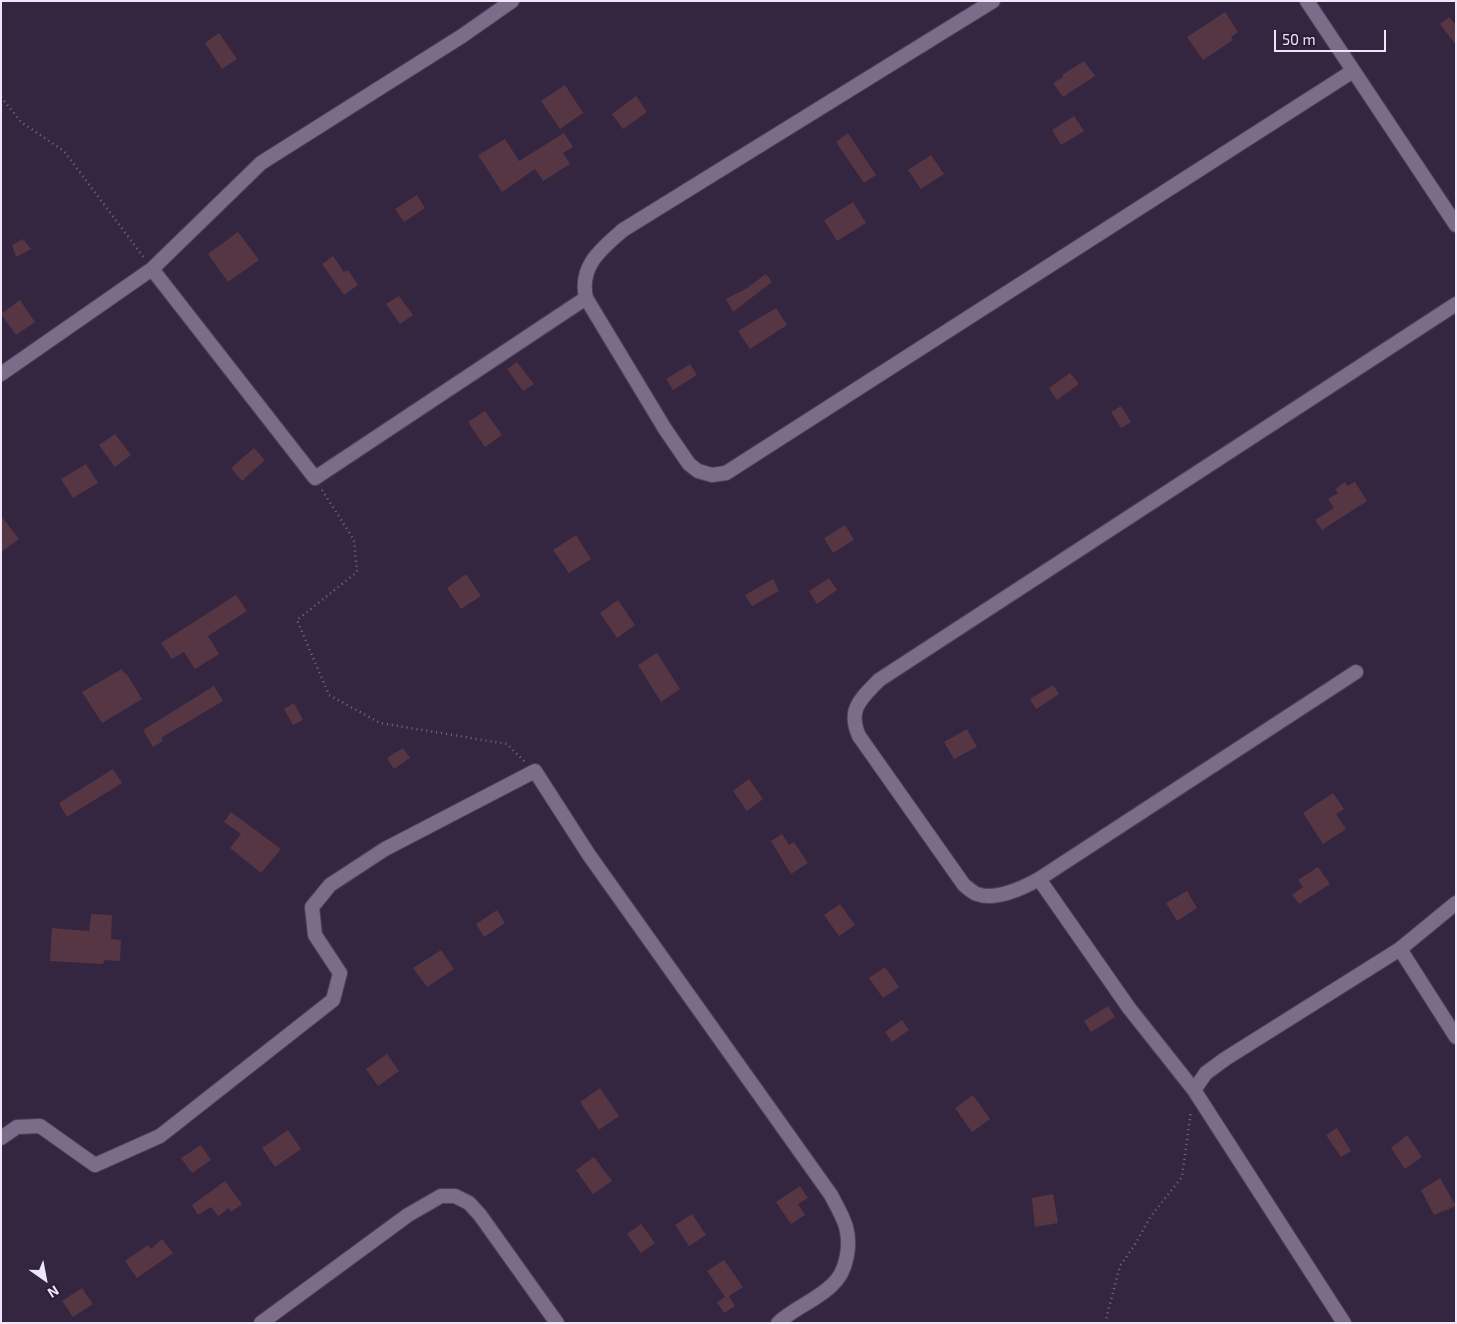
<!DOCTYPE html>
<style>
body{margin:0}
#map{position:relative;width:1457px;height:1324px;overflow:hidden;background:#342640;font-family:"Exo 2",sans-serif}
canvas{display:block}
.frame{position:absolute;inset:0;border:2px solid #efe7f8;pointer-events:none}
.north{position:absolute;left:20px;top:1254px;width:50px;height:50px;-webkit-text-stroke:4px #2a1d35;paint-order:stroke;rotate:147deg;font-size:14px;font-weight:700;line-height:20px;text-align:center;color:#efe7f8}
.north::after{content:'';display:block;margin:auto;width:18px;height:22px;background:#efe7f8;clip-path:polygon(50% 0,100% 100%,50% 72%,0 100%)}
.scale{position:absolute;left:1274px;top:30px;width:112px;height:22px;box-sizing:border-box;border:2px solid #efe7f8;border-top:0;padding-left:6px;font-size:15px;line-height:18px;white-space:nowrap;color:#efe7f8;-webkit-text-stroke:4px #2a1d35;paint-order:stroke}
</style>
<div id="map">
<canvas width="1457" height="1324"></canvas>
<div class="frame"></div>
<div class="north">N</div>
<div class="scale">50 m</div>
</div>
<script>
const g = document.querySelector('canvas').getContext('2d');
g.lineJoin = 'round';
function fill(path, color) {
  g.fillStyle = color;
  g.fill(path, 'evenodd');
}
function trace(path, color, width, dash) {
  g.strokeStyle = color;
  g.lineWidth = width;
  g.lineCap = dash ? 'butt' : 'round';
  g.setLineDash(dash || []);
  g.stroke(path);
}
fill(new Path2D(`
 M1225 12 1238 32 1231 37 1233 40 1203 60 1187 37Z
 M1449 17 1456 25V45L1440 24Z
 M219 33 237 59 222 69 205 43Z
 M1084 61 1095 76 1063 97 1053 83 1063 77 1062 75Z
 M565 85 583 113 560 129 541 101Z
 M636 96 647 112 623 129 612 114Z
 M1074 116 1084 131 1061 145 1052 130Z
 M564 133 573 147 563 153 570 164 543 181 535 169 502 192 478 155 505 139 519 161Z
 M848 133 876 175 864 183 836 142Z
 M931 155 944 174 921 189 908 170Z
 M417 195 425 208 404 222 395 209Z
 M853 202 866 223 837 241 824 220Z
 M238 232 259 260 228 282 208 254Z
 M23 239 31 249 16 257 12 245Z
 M333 256 344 272 348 270 358 285 344 295 322 264Z
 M766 274 772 282 733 312 726 299 747 288Z
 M399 296 413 315 400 324 386 304Z
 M20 300 35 322 16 335 1 314Z
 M776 308 787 325 750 349 738 331Z
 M517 362 534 384 523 391 507 369Z
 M690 364 697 375 673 390 666 379Z
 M1070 373 1079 384 1057 400 1049 388Z
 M1121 406 1131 422 1121 428 1111 412Z
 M485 411 502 435 485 447 468 422Z
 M115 434 131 455 115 467 99 445Z
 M254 448 265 460 242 481 231 468Z
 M86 464 98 483 73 498 61 479Z
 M1345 482 1347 486 1355 482 1367 501 1322 530 1315 520 1334 508 1328 499 1338 493 1335 489Z
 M1 516 19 539 1 552Z
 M845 525 854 540 833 553 824 538Z
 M576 535 591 559 569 573 553 550Z
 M466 574 481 596 461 609 447 588Z
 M829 578 837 590 817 604 809 591Z
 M773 579 779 591 752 606 745 595Z
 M236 595 247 611 208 636 219 654 195 669 184 652 172 659 161 643Z
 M618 600 635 625 617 638 600 613Z
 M657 653 680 689 661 702 638 665Z
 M122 669 125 674 126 673 142 699 102 723 82 692Z
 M1053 685 1059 694 1036 709 1030 699Z
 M214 686 223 701 161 738 163 741 153 747 143 730Z
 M294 703 303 720 293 725 284 709Z
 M967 729 977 747 954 759 944 742Z
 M403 748 410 758 394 769 387 758Z
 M113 769 122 783 67 817 59 803Z
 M749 779 763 799 747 811 733 791Z
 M1333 793 1344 809 1336 814 1346 829 1323 844 1303 813Z
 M231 812 281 849 261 873 230 848 241 834 224 822Z
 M782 834 789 845 794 842 808 863 791 874 771 841Z
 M1318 867 1330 884 1299 904 1292 895 1303 887 1298 880Z
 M1187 891 1197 908 1177 921 1166 903Z
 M840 904 855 925 839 936 824 915Z
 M497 910 505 923 484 937 476 924Z
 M91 914 112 915 111 939 121 940 120 961 104 960 103 964 50 961 52 928 89 931Z
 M441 950 454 969 427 987 413 968Z
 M885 967 899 987 883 998 869 978Z
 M1108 1006 1115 1017 1091 1032 1084 1021Z
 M902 1020 909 1030 892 1042 885 1032Z
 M387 1054 399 1071 378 1086 366 1069Z
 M600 1088 619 1116 599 1130 580 1102Z
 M973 1095 990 1119 972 1132 955 1108Z
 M1337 1128 1351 1151 1341 1157 1326 1135Z
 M288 1130 301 1149 275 1167 262 1148Z
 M1407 1135 1422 1157 1405 1169 1391 1148Z
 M201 1145 211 1160 192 1173 181 1158Z
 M594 1157 612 1181 593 1194 576 1170Z
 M1440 1178 1456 1206 1434 1215 1421 1190Z
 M225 1181 242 1204 231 1212 229 1208 218 1216 211 1207 198 1215 192 1205Z
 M800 1186 808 1198 798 1204 805 1215 791 1224 776 1202Z
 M1053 1194 1058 1223 1035 1227 1032 1198Z
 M692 1214 706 1235 689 1246 675 1225Z
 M641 1224 655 1243 641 1253 627 1234Z
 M162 1239 173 1253 137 1278 125 1261 148 1245 151 1249Z
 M724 1260 743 1287 729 1296 735 1306 724 1313 717 1302 725 1297 707 1271Z
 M82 1288 93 1304 73 1317 62 1301Z`), '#563642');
const minor = new Path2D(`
 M993 1 623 230C601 249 579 266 586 298L665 429 689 464 698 471 712 475 726 473 1353 71
 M1307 1 1456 225
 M152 269 315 478 586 298
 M1 374 152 269 261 163 462 36 512 1
 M1356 672 1039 879C1023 888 995 901 977 894 973 893 968 888 964 885L859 736C847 709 861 699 879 680L1456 304
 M1039 879 1129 1008 1194 1090 1344 1323
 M1400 949 1456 903
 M1194 1090 1206 1073 1225 1059 1400 949 1456 1037
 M1 1138 17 1127 40 1126 95 1165 160 1136 333 1000 340 973 315 935 312 907 330 885 385 849 535 771 589 855 831 1195C836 1205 843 1216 846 1227 851 1245 847 1272 832 1285 817 1300 794 1308 778 1323
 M261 1323 408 1215 441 1196H455L469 1203 480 1215 557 1323`);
trace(minor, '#4e4258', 16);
trace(new Path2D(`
 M1 97 21 122 64 151 145 259
 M322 490 354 540 357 572 297 620 329 695 380 723 507 744 525 762
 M1105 1323 1120 1266 1134 1246 1151 1216 1182 1177 1191 1111`), '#766a81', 2.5, [1, 4]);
trace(minor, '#7b6c8a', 14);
</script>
